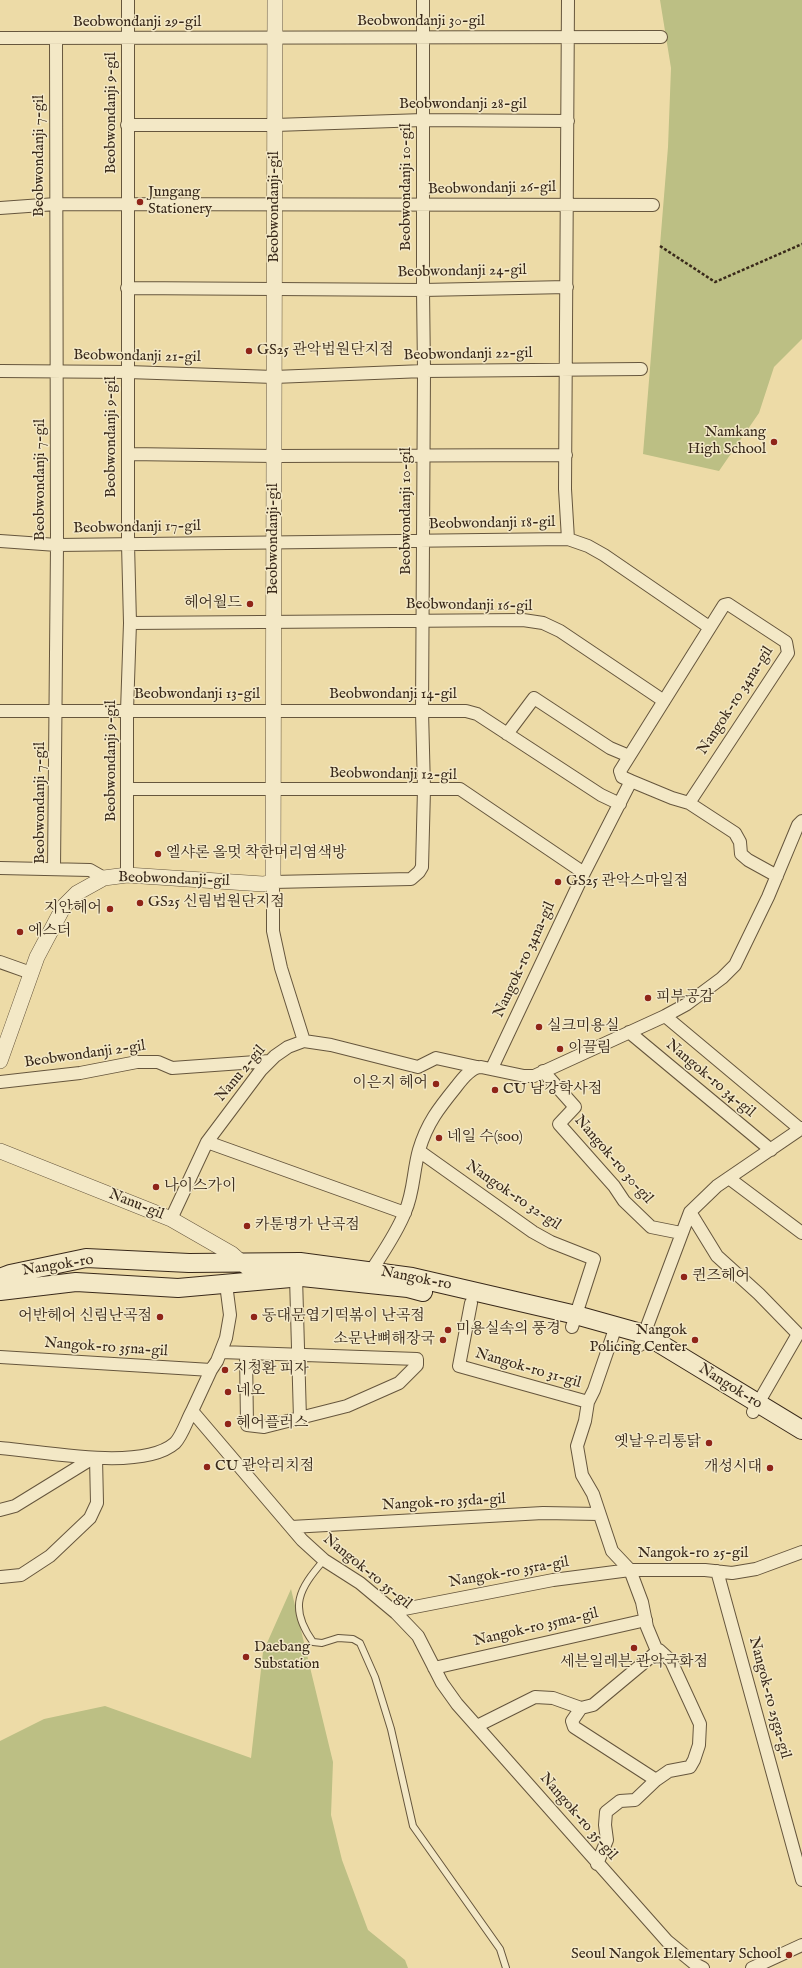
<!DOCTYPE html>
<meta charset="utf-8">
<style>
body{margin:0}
canvas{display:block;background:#eddba7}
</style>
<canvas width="802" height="1968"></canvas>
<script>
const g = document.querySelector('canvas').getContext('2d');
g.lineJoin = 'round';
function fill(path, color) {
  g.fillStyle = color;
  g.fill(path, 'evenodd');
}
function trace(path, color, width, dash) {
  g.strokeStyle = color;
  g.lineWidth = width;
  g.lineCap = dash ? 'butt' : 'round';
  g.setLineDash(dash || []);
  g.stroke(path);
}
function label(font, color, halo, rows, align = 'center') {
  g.font = font + ' "IM FELL English","Noto Serif KR",serif';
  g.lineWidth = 3;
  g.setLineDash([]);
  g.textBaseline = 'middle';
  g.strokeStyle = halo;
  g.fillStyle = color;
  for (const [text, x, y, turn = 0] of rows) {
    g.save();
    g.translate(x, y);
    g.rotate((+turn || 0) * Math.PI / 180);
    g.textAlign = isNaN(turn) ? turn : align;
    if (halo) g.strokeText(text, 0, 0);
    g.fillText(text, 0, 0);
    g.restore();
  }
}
fill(new Path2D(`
 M660 0H802V339L774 367 759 413 719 471 643 454 668 147 671 68Z
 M291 1589 333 1762 331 1815 342 1860 368 1930 405 1960 408 1968H0V1741L44 1719 105 1706 251 1758 263 1652Z`), '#bcbf84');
const service = new Path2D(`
 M324 1560C299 1589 288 1607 313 1642L322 1643 338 1638 353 1639 360 1643 375 1677 391 1729 413 1826 500 1949 506 1968`);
const minor = new Path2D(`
 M0 38 661 37
 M127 125H275L423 120 568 121
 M0 208 56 204 653 205
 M127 288 423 290 567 287
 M0 371 128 372 274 377 424 371 641 369
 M128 454 274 456 566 455
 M568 539 565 489 568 0
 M0 541 57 545 568 539 588 546 604 555 709 627
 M130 623 523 620 543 623 560 631 664 701
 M0 711H466L477 714 601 795 620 804
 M507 734 534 698 610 748 629 756
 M631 781 672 798 689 803 735 833 740 842 741 854 748 860 777 876
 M128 789H460L584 873
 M0 868 90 870 104 878
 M54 869 57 545 56 39
 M127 875V711L130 623 128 544V0
 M0 962 31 973
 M665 1016 800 1129
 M629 1032 771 1150
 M304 1041 331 1045 418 1067 436 1058 477 1067
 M492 1068 584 873 631 781 622 777 620 771 724 605 728 604 786 642 788 653 689 803
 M543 1071 575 1107 559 1124 614 1186 624 1201 651 1227 681 1233
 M0 1082 80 1073 137 1062H158L172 1068 270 1061
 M207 1142 405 1213
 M419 1151 533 1232 551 1242 594 1259 572 1327
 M730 1179 802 1233
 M690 1212 717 1256 759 1294 798 1334 753 1412
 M171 1219 207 1142 261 1070 275 1056 288 1047 304 1041 281 968 273 931V882L411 879 419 872 422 867 424 789 422 711 424 371 423 290V0
 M368 1276C381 1255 396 1235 405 1212 414 1192 413 1171 419 1150 427 1123 439 1108 456 1087 462 1079 471 1067 481 1067L524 1076H534L665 1016 687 1004 722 978 735 965 768 897 798 825 802 821
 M296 1277 300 1419
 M226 1284 230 1315 226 1338 217 1361 211 1370 192 1411 302 1540 324 1560 360 1583 396 1613 418 1636 442 1683 457 1704 667 1941 695 1964 703 1968
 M471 1303 459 1366 588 1402
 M640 1345 690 1212 717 1186 802 1128
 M221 1352 417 1359V1365L399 1383 347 1406 264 1427 247 1425 246 1353
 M0 1357 211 1370
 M0 1448C42 1451 142 1472 175 1443 182 1436 187 1420 192 1411
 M0 1510 15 1506 93 1458
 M291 1527 543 1513 599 1514
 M717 1571 802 1880
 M1 1577 21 1575 50 1556 90 1518 97 1503 96 1458
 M394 1611 553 1580 630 1570H705L732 1573 756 1569 802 1552
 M434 1668 646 1620
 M581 1708 572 1721 574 1727 656 1780
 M477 1726 535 1697 553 1698 581 1708 593 1705 659 1650
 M597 1864 607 1840 605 1825 606 1812 620 1801 635 1800 656 1780 669 1771 690 1767 694 1760 699 1745 700 1724 671 1661 659 1650 657 1651 647 1627 642 1602 630 1570 612 1551 593 1494 582 1475 577 1446 585 1421 588 1402 594 1390 616 1326
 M752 1968 802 1945`);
const tertiary = new Path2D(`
 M0 1061 37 957 64 906 77 893 104 878 127 875 263 884 273 882 275 0
 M0 1151 171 1219 232 1254 261 1280`);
const secondary = new Path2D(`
 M0 1278 10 1274 86 1258 189 1263 300 1262 412 1277 576 1315 644 1334 802 1430
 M0 1291 76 1282 178 1288 302 1277 408 1288 423 1292`);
trace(service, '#66563d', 8);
trace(minor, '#66563d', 14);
trace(tertiary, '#66563d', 16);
trace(secondary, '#39291a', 20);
trace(new Path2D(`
 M660 246 715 282 802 244`), '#39291a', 2.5, [3, 2]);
trace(service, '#f3e8c6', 6);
trace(minor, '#f3e8c6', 12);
trace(tertiary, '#f3e8c6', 15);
trace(secondary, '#f3e8c6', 18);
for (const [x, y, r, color] of [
 [140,202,4,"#8f2418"],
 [249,351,4,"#8f2418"],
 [774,442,4,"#8f2418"],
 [250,604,4,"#8f2418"],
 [158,854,4,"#8f2418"],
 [558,882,4,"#8f2418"],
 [140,903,4,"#8f2418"],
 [110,909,4,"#8f2418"],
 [20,932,4,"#8f2418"],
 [648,998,4,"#8f2418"],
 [539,1027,4,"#8f2418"],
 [560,1049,4,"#8f2418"],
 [436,1084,4,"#8f2418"],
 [495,1090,4,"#8f2418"],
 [439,1138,4,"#8f2418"],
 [156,1187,4,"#8f2418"],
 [247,1226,4,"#8f2418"],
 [684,1277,4,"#8f2418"],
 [160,1317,4,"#8f2418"],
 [254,1317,4,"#8f2418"],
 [448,1330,4,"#8f2418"],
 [443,1340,4,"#8f2418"],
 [695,1340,4,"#8f2418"],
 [225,1370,4,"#8f2418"],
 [228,1392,4,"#8f2418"],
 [228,1424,4,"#8f2418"],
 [709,1443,4,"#8f2418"],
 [207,1467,4,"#8f2418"],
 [770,1468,4,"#8f2418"],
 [634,1648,4,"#8f2418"],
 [246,1657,4,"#8f2418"],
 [789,1955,4,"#8f2418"]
]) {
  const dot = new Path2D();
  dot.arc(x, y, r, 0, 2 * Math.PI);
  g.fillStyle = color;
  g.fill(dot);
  trace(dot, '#f3e8c6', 1.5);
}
label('15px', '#39291a', '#f3e8c6', [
 ["Beobwondanji 30-gil",421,22],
 ["Beobwondanji 29-gil",137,23],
 ["Beobwondanji 28-gil",463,105],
 ["Beobwondanji 9-gil",112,113,-90],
 ["Beobwondanji 7-gil",40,156,-90],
 ["Beobwondanji 10-gil",407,187,-90],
 ["Beobwondanji 26-gil",492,189,-1],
 ["Beobwondanji-gil",275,207,-90],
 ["Beobwondanji 24-gil",462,272,-1],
 ["Beobwondanji 22-gil",468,355,-1],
 ["Beobwondanji 21-gil",137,357,1],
 ["Beobwondanji 9-gil",112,437,-90],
 ["Beobwondanji 7-gil",41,480,-90],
 ["Beobwondanji 10-gil",407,511,-90],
 ["Beobwondanji 18-gil",492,524,-1],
 ["Beobwondanji 17-gil",137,528,-1],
 ["Beobwondanji-gil",274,539,-90],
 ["Beobwondanji 16-gil",469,606,1],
 ["Beobwondanji 13-gil",197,695],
 ["Beobwondanji 14-gil",393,695],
 ["Nangok-ro 34na-gil",736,701,-57],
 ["Beobwondanji 9-gil",112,761,-90],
 ["Beobwondanji 12-gil",393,775,1],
 ["Beobwondanji 7-gil",41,803,-90],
 ["Beobwondanji-gil",174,880,2],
 ["Nangok-ro 34na-gil",525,960,-65],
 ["Beobwondanji 2-gil",85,1055,-8],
 ["Nanu 2-gil",241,1074,-50],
 ["Nangok-ro 34-gil",710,1079,40],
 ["Nangok-ro 30-gil",613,1160,49],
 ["Nangok-ro 32-gil",513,1196,34],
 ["Nanu-gil",136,1205,22],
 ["Nangok-ro",58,1266,-9],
 ["Nangok-ro",416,1279,11],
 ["Nangok-ro 35na-gil",106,1348,4],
 ["Nangok-ro 31-gil",528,1369,16],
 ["Nangok-ro",730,1387,32],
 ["Nangok-ro 35da-gil",444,1503,-3],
 ["Nangok-ro 25-gil",693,1554],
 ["Nangok-ro 35-gil",367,1572,39],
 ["Nangok-ro 35ra-gil",509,1573,-10],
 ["Nangok-ro 35ma-gil",536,1628,-13],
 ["Nangok-ro 25ga-gil",769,1698,75],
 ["Nangok-ro 35-gil",578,1817,49]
]);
label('15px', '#39291a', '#f3e8c6', [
 ["Jungang",148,193],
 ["Stationery",148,210],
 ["GS25 관악법원단지점",257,351],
 ["Namkang",766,433,"right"],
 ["High School",766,450,"right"],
 ["헤어월드",242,604,"right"],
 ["엘샤론 올멋 착한머리염색방",166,854],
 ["GS25 관악스마일점",566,882],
 ["GS25 신림법원단지점",148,903],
 ["지안헤어",102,909,"right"],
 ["에스더",28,932],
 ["피부공감",656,998],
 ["실크미용실",547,1027],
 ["이끌림",568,1049],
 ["이은지 헤어",428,1084,"right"],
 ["CU 남강학사점",503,1090],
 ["네일 수(soo)",447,1138],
 ["나이스가이",164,1187],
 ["카툰명가 난곡점",255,1226],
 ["퀸즈헤어",692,1277],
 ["어반헤어 신림난곡점",152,1317,"right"],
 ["동대문엽기떡볶이 난곡점",262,1317],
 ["미용실속의 풍경",456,1330],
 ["Nangok",687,1331,"right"],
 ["Policing Center",687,1348,"right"],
 ["소문난뼈해장국",435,1340,"right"],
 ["지정환 피자",233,1370],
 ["네오",236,1392],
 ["헤어플러스",236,1424],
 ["옛날우리통닭",701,1443,"right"],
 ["CU 관악리치점",215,1467],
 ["개성시대",762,1468,"right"],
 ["Daebang",254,1648],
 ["Substation",254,1665],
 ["세븐일레븐 관악국화점",634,1663,"center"],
 ["Seoul Nangok Elementary School",781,1955,"right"]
], 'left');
</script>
